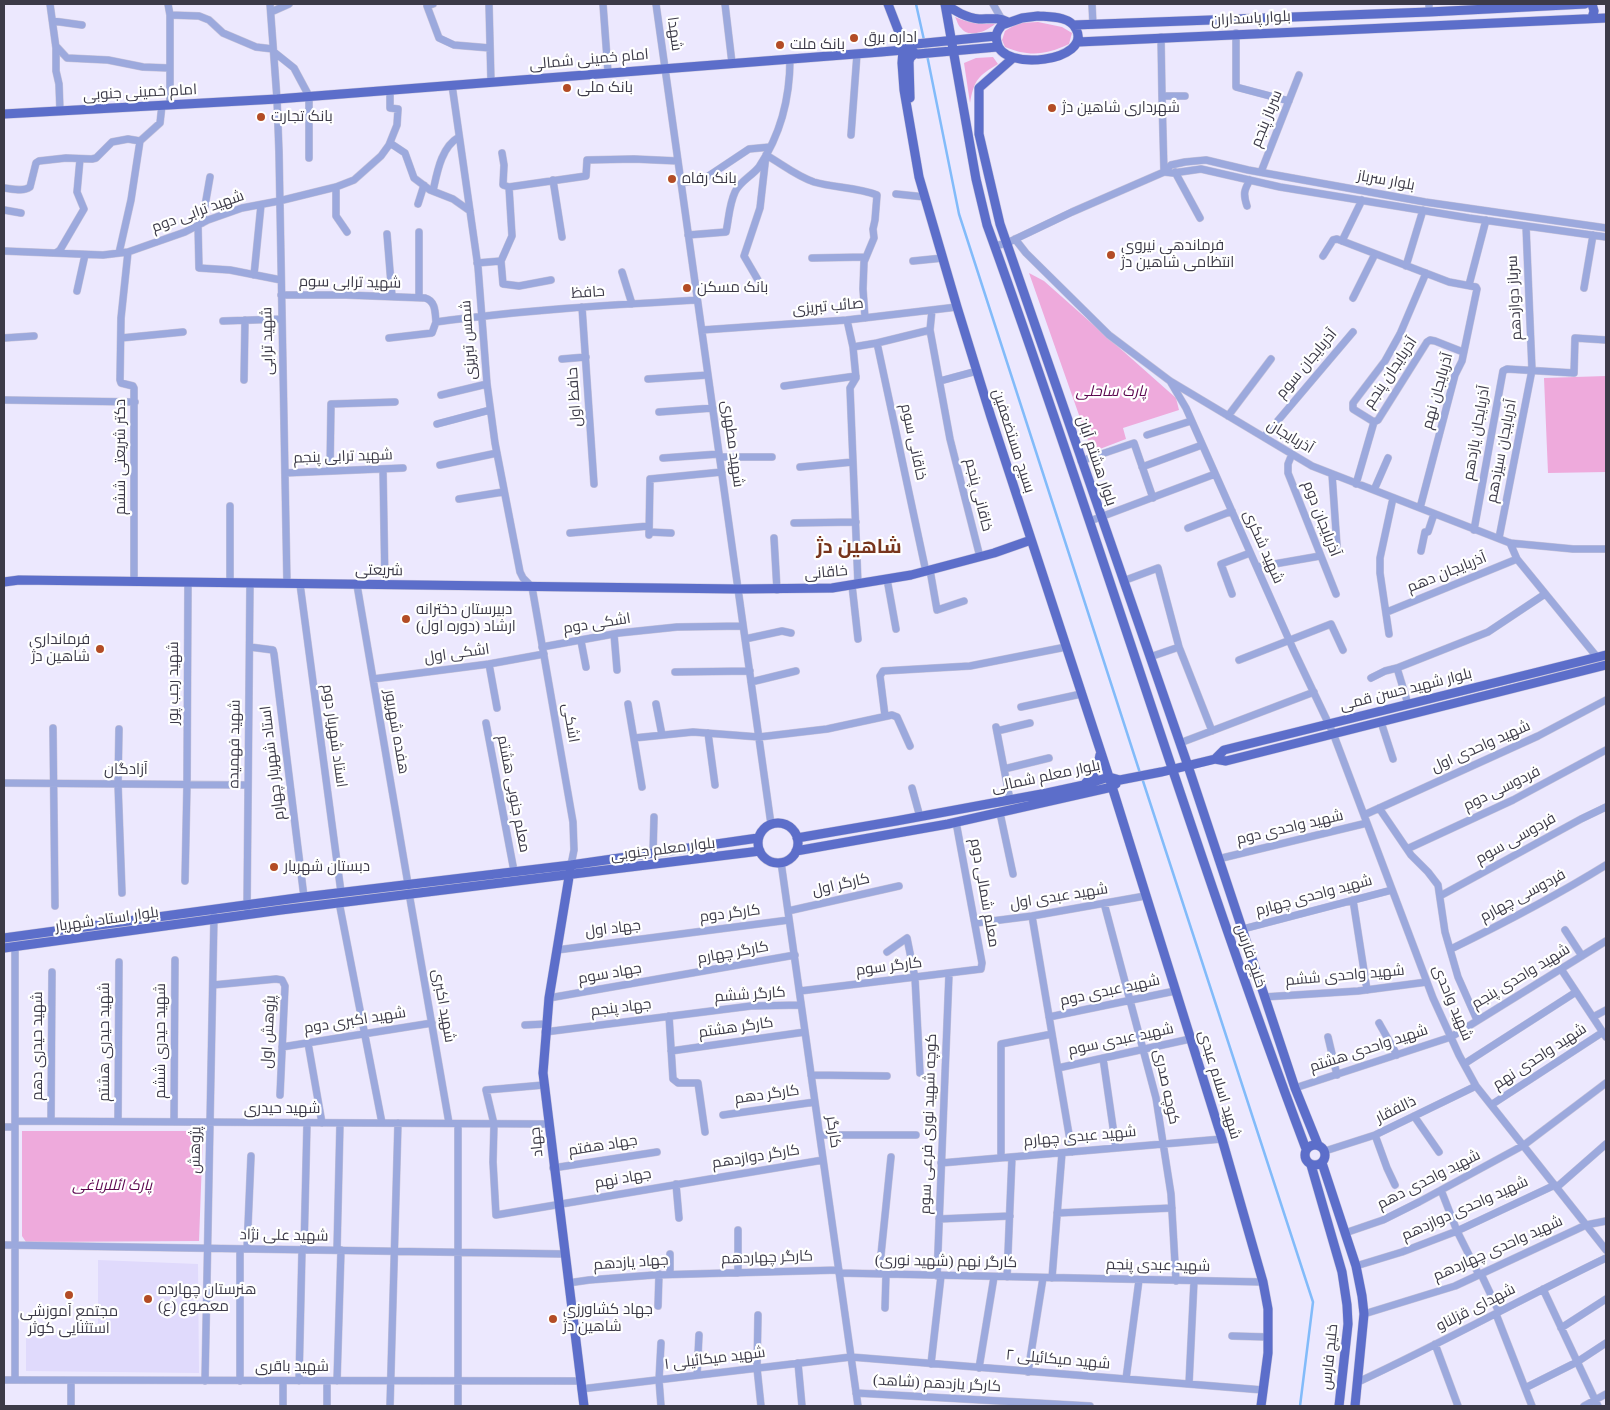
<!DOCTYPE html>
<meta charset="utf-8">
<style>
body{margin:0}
#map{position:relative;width:1610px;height:1410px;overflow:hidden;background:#ece8fe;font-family:"Times New Roman",serif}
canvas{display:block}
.frame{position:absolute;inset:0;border:5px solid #3c3a48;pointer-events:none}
</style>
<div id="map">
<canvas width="1610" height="1410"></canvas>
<div class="frame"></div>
</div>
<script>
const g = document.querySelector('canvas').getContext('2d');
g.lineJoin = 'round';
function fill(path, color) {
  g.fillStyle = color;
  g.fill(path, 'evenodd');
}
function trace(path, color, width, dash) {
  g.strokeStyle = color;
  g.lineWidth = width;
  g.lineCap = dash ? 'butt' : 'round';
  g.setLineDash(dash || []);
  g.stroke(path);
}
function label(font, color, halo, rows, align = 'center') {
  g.font = font + ' "Times New Roman",Cairo,serif';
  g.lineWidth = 4.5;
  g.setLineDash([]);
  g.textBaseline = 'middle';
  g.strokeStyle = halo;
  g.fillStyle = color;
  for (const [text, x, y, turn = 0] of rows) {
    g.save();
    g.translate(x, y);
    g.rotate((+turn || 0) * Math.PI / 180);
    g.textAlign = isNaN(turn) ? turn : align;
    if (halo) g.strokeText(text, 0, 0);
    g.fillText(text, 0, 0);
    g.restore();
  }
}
fill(new Path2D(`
 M98 1260 198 1264 199 1373 26 1371V1336L98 1334Z`), '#e0dafc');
fill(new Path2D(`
 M955 17C968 23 981 24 995 24 987 31 969 39 961 28 958 26 957 20 955 17Z
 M1038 22 1062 27 1072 33 1069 44C1046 55 1029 57 1005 47L1002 40 1005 31 1018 23Z
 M993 57 998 64C978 76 974 80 970 103L964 63 976 58Z
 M1029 273 1044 281 1176 398 1179 410 1123 428 1126 439 1092 452Z
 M1606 376V472L1548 473 1544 378Z
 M22 1131H197L203 1133 199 1241 26 1242 22 1236Z`), '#eeaadc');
trace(new Path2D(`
 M916 4 924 40
 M925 45 959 214 1140 773
 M1142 778 1313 1302 1300 1406`), '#82bbfa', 2.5);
const minor = new Path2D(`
 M50 4 56 48V71L59 84 60 111
 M168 4 170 15V105
 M270 4 277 99 279 152 287 584
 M433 4 427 6 439 38 454 45 490 48
 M489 4 491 82
 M603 4 608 72
 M656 4 771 824
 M725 4 732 63
 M993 4 1001 18
 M1092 4 1093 25
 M1429 4V12
 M271 12 289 4
 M170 15 199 16 209 20 223 33 256 47 273 49
 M53 21 82 25
 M1236 33V87L1289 101
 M1161 37 1162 96H1185
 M56 46 67 58 108 60 143 67 169 68
 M274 52 294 68 309 96V158
 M452 85 478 267 487 384 495 443 520 572 523 578 532 587 573 822 574 850 571 865
 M1162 96 1164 172
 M851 135 857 54
 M390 143 405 153 414 178 430 190 453 199 470 211
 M502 153 504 165 503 185 509 187
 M1164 172 1173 173 1201 169 1280 187 1469 218 1606 237
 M1175 172 1200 218
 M1261 172 1299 75
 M553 180 562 237
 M681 183 704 179 749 149 770 147
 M336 187V216L347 232
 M509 187 586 176 587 160 634 159 678 161
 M4 188C13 189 23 192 30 187L36 163 39 161 66 158 92 159 96 158 112 142 128 139 140 141
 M433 191C437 173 441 147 459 137
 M896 194 925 197
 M418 204 424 185
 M1247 206C1243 194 1244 190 1250 180
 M4 210 21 213
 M202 223 210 177
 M198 225 199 268 230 270 281 280
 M387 234 392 296
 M688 235 726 232C729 218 729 205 735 192 740 181 752 176 759 167 781 134 790 98 790 59
 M1015 239 1026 253 1109 335 1170 381 1312 466 1510 543 1573 549H1606
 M1342 241 1362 200
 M995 246 1007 243 1072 212 1164 172 1171 165 1185 162 1206 160 1248 170 1425 202 1606 228
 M4 251 103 255 128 252 185 232 208 220 242 208 279 201 336 187 354 180 381 156 389 145 397 125 398 109 390 108V90
 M128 252 121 318 120 380 121 383 133 386 134 388V582
 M56 253 60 250 84 209 77 192 80 159
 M119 253 131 200 140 141 160 123 162 105
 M1323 256 1333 240 1337 239 1449 282 1476 287 1477 289 1462 361 1455 375 1420 508
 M812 258 866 257
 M501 261 503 284 519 286 551 280
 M913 261 943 258
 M477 263 501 261 512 236 509 187
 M1406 266 1423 210
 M622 272 632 304
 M254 275 261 205
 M758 280 744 256 760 208 766 155C782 164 796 176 814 182 834 188 857 187 877 195L875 220 873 229 874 238 864 262 863 289 865 318
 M1469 285 1486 220
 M1584 288 1593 235
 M77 291 85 255
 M281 295H346L425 298C436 301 435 313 436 322 522 310 610 305 697 300
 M419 297V232
 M1353 298 1375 254
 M582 307 594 484
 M932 310 930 330 950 439 980 557
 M847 320 853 347 856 378 850 388 858 584
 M223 321 282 319
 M702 330 847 320 957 307
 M4 338 34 336
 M121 338 183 332
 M389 338 432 333 436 322
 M877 343 930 330
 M853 347 877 343 926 572
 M562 359 586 357
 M648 379 708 375
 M244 380 245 320
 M940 381 977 371
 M1170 381 1186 408 1294 651 1333 733 1433 998 1459 1055 1476 1086 1606 1250
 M784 386 856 376
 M441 395 487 384
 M4 400 135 402
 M659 412 713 408
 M1228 416 1271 359
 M1374 422 1353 409V403L1385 361 1400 334 1426 273
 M437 424 490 410
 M1147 435 1191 421
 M1264 437 1353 332
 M1292 454 1288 464V473L1336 594
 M720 457H772
 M663 458 719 454
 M1081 461 1134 443 1153 498
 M440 465 497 453
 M800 467 853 462
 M1142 467 1202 445
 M383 469 385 585
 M330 471 331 404 395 402
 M285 473 403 468
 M1332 474 1337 546
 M1356 484 1374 422 1378 420 1427 342 1430 340 1435 341 1463 352
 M1374 490 1388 458
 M459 499 503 492
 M230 506V583
 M1090 521 1215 474
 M794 523 856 522
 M1188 528 1232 511
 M1474 530 1503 371 1507 369 1574 373 1575 338 1606 340
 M649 532 671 533
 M570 533 649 526
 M649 535 650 479 722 472
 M774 538 777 590
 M1499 538 1532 370 1526 226
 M1510 543 1517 559 1597 657
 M1421 551 1425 532H1428L1434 514
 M1257 567 1320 556
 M930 570 937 610 964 601
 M887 579 896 629
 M1123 581 1158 568 1179 647 1212 731
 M300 584 341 892
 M357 585 408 884
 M852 585 858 639
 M1232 594 1221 564 1250 553
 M1387 612 1517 559
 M614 634 617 670
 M1389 634 1380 573V558L1393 498
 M745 639 782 631 791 633
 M581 641 586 667
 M250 647 273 650 274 654 304 897
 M542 647 619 633 677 627 743 626
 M1150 657 1179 647
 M1239 660 1331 624 1343 650
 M489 664 497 708
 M675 672 750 671
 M1371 678 1385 671 1397 668
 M373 679 489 664 544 654
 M751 682 796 671
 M628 704 642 787
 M656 704 662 735
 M1408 704 1397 668 1488 632 1545 594
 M1021 707 1081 694
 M885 716 880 676 883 671 970 666 1066 647
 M1381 722 1393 759
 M486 723 514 871
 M996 727 1010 800
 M53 728 55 906
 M119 729 118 784 122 893
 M997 731 1030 723
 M708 733 715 785
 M634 738 693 732 759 737 827 729 892 715 897 717 910 746
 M1180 743 1314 692
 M1004 769 1049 758
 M4 783 248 785
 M912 788 920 817
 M1379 808 1411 855 1428 872 1438 885 1445 932 1458 977 1477 1020
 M1000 813 1013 874
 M1364 815 1538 736 1606 700
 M1407 849 1513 800 1606 750
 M653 853 654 817
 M1218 859 1367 823
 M781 862 858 1406
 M185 881 187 784 188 582
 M409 893 449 1123
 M1440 896 1581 819 1606 807
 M1353 900 1367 990
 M339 902 382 1123
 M1104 903 1156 1098 1171 1194 1176 1281
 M247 908 250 583
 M788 911 899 886
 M1032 916 1072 1152
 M976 923 1032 916 1145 896
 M1243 929 1392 890
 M1565 930 1582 956
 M1451 949C1504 923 1556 896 1606 865
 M557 950 789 920
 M887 952 907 938 915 978 920 1073
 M1561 969 1606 1037
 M213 985 276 979 282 980 285 986 280 1095
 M800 991 981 969 982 963 956 822
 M1264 997 1358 991 1427 982
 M549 998 795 955
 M669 1016 673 1079 678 1083H698L705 1132
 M1049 1017 1175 991
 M1593 1017 1606 1010
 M1379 1023 1397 1055
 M525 1025 546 1024
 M545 1032 751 1006 801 1005
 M1328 1037 1337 1075
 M308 1043 322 1123
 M282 1047 432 1023
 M671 1051 805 1032
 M1103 1058 1116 1148
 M1464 1064 1576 992
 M1058 1068 1190 1039
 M811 1075 887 1076
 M544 1085 486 1090 494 1124 493 1162 496 1215 823 1160
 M1295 1088 1451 1037 1606 941
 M1491 1105 1603 1032
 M723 1115 815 1102
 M1414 1116 1439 1152
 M15 1121 548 1124
 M51 1121 52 972
 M118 1121 119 962
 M174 1122 175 960
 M458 1124V1406
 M4 1127H15
 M820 1135H916
 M1375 1135 1387 1168 1395 1185
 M1325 1151 1375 1135 1476 1086
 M1001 1158V1044L1052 1034
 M941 1163 1222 1139
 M553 1168 657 1152
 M676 1184 679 1218
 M1557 1187 1606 1144
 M1441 1190 1457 1231 1479 1275
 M1057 1213 1172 1208
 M939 1219 1010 1216
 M738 1230V1273
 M1345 1233 1383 1220 1419 1202 1524 1145 1606 1083
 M4 1245 564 1254
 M240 1249V1381
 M247 1249 251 1156
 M304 1250 307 1123
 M337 1250 340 1123
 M1356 1266 1402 1252 1457 1231 1555 1185
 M839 1273 1263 1282
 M670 1274V1254
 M879 1274 891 1157
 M1481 1274 1499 1312
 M937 1276 949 974
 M1007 1277 1012 1157
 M1052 1278 1062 1153
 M568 1283 589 1280 654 1275 839 1270
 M1543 1289 1598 1406
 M658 1306 659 1274
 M885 1308 886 1274
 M1364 1314 1455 1286 1586 1225 1606 1221
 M1496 1314 1532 1406
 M758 1315 757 1368 761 1406
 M1561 1328 1606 1299
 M1232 1336 1268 1337
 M1435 1344 1458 1406
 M798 1363 802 1406
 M931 1364 941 1276
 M979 1368 994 1277
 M1028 1372 1043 1278
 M697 1375 699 1335
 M1126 1379 1139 1280
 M4 1380 581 1381
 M15 1380V946
 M71 1381V1406
 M205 1381 214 916
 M283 1381V1406
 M299 1381 302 1250
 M327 1381V1406
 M337 1381 341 1250
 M1358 1382C1442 1343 1523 1298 1606 1258
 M1189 1384 1194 1281
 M1525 1388 1577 1362 1606 1343
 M581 1389 851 1357 1263 1390
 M856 1393 1090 1406
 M390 1406 398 1123
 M661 1406 659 1380 661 1343
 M1584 1406 1606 1394`);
const major = new Path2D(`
 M888 4 900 35 903 50 902 63 904 90 919 177 957 307 991 417 1109 777 1222 1139 1263 1282 1268 1309V1353L1261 1406
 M945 4 976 179 987 225C1098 531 1191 844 1306 1149
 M946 4C954 11 967 18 979 19 990 19 998 17 1008 22
 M1038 16C1050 17 1070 16 1076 29 1093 61 1001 73 997 42 995 35 997 31 1002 25L1022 18Z
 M1592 18 1594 11 1592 4
 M1074 25 1429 12 1585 4
 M1078 42 1606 18
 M903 50 918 54 997 47
 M1013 58 979 88V134L1000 224 1188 766 1295 1088 1318 1145
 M910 98 909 62 910 58 915 53
 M4 114 277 99 881 52 903 50 916 44 996 36
 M4 582 19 580 738 589 832 588 911 575 994 553 1031 540
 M1215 759 1224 750 1606 655
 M1084 785 1097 770 1100 755
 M758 843a20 20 0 1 1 40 0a20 20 0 1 1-40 0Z
 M797 838 896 821 1047 793 1084 785 1109 777 1120 780 1161 772 1215 759 1226 761 1606 665
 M796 851 948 824 1112 787 1116 784
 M570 871 549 998 543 1073 584 1406
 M4 938 304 897 571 865 758 838
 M4 948 281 910 760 851
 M1305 1155a10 10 0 1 1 20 0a10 10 0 1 1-20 0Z
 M1322 1163 1356 1266 1362 1296 1364 1314 1355 1406
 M1311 1165 1342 1272 1347 1305 1348 1324 1339 1406`);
trace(minor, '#c9c5da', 8);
trace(major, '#c9c5da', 10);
trace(minor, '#9ca9dd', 7);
trace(major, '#5c6eca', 9);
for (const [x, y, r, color] of [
 [854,38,5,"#b34c25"],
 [780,45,5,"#b34c25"],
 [567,88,5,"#b34c25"],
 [1052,108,5,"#b34c25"],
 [261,117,5,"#b34c25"],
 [672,179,5,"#b34c25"],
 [1111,255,5,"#b34c25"],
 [687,288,5,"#b34c25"],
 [406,619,5,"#b34c25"],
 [100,649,5,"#b34c25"],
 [274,867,5,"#b34c25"],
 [69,1295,5,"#b34c25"],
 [148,1299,5,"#b34c25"],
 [553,1319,5,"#b34c25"]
]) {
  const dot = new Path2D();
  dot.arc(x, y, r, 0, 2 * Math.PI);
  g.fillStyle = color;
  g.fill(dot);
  trace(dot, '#fff', 2);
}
label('15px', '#3c3a48', '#fff', [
 ["بلوار پاسداران",1251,19,-3],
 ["شهدا",674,34,82],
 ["امام خمینی شمالی",589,60,-5],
 ["امام خمینی جنوبی",140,93,-3],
 ["سرباز پنجم",1267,119,-68],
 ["بلوار سرباز",1386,181,10],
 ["شهید ترابی دوم",198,212,-20],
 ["شهید ترابی سوم",350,283,1],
 ["حافظ",588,293,-4],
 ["سرباز دوازدهم",1515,298,-93],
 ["صائب تبریزی",828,307,-5],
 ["شمس تبریزی",469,340,-94],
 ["شهید ترابی",268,341,-91],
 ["آذربایجان سوم",1307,364,-50],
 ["آذربایجان پنجم",1391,373,-56],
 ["آذربایجان نهم",1438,391,-74],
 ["حافظ اول",575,397,-94],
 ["آذربایجان یازدهم",1477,433,-80],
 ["آذربایجان",1290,437,31],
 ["بسیج مستضعفین",1013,441,72],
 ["خاقانی سوم",913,442,78],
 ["شهید مطهری",732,444,82],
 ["آذربایجان سیزدهم",1502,451,-79],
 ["دکتر شریعتی ششم",121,457,-90],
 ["شهید ترابی پنجم",343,457,-2],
 ["بلوار هشتم آبان",1096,461,71],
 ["خاقانی پنجم",978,495,76],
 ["آذربایجان دوم",1321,519,69],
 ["شهید شکری",1263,547,66],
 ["شریعتی",379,571,1],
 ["خاقانی",826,573,-5],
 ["آذربایجان دهم",1447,573,-22],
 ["اشکی دوم",597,624,-9],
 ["اشکی اول",457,654,-8],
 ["شهید رجب پور",174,683,-90],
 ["بلوار شهید حسن قمی",1406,690,-14],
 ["اشکی",570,723,80],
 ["هفده شهریور",396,732,80],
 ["استاد شهریار دوم",334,736,82],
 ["شهید فهمیده",235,744,-89],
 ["شهید واحدی اول",1481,747,-24],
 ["استاد شهریار چهارم",273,763,-97],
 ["آزادگان",126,770],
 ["بلوار معلم شمالی",1046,777,-12],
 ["فردوسی دوم",1502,789,-26],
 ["معلم جنوبی هشتم",513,794,79],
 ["شهید واحدی دوم",1290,828,-13],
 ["فردوسی سوم",1516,839,-29],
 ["بلوار معلم جنوبی",663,850,-7],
 ["کارگر اول",841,885,-13],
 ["معلم شمالی دوم",984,893,80],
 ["شهید واحدی چهارم",1314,896,-15],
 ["فردوسی چهارم",1523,896,-28],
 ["شهید عبدی اول",1059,897,-9],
 ["کارگر دوم",730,914,-7],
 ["بلوار استاد شهریار",107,920,-8],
 ["جهاد اول",613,929,-7],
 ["کارگر چهارم",733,953,-10],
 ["خلیج فارس",1250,956,71],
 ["کارگر سوم",889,967,-7],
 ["جهاد سوم",610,974,-10],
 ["شهید واحدی ششم",1345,976,-5],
 ["شهید واحدی پنجم",1521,977,-31],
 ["شهید عبدی دوم",1110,991,-12],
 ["کارگر ششم",750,995,-4],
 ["شهید واحدی",1452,1003,67],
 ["شهید اکبری",443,1006,80],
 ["جهاد پنجم",621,1008,-7],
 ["شهید اکبری دوم",355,1021,-9],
 ["کارگر هشتم",736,1028,-8],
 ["پژوهش اول",269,1032,-87],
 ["شهید عبدی سوم",1121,1040,-12],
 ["شهید حیدری ششم",161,1041,-90],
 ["شهید حیدری هشتم",105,1042,-90],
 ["شهید حیدری دهم",38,1046,-90],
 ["شهید واحدی هشتم",1369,1049,-18],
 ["شهید واحدی نهم",1540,1057,-33],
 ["شهید اسلام عبدی",1219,1085,73],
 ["کوچه صدری",1166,1087,78],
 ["کارگر دهم",767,1095,-8],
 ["شهید حیدری",282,1109],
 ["ذالفقار",1396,1110,-26],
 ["کوچه شهید نوری فرعی سوم",929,1124,-88],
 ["کارگر",833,1132,82],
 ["شهید عبدی چهارم",1080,1137,-5],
 ["جهاد",537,1142,-96],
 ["جهاد هفتم",603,1146,-9],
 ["پژوهش",196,1150,-89],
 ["کارگر دوازدهم",756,1157,-9],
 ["جهاد نهم",623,1179,-10],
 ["شهید واحدی دهم",1429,1180,-27],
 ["شهید واحدی دوازدهم",1465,1209,-24],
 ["شهید علی نژاد",284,1236,1],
 ["شهید واحدی چهاردهم",1498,1249,-24],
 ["کارگر چهاردهم",767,1258,-2],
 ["کارگر نهم (شهید نوری)",946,1262,1],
 ["جهاد یازدهم",631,1263,-4],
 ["شهید عبدی پنجم",1158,1266,1],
 ["شهدای قزلناو",1476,1308,-27],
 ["خلیج فارس",1330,1357,-84],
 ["شهید میکائیلی ۱",715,1359,-7],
 ["شهید میکائیلی ۲",1058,1360,5],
 ["شهید باقری",292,1367],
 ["کارگر یازدهم (شاهد)",937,1384,3]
]);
label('15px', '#3c3a48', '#fff', [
 ["اداره برق",864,38],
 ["بانک ملت",790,45],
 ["بانک ملی",577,88],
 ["شهرداری شاهین دژ",1062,108],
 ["بانک تجارت",271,117],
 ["بانک رفاه",682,179],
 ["فرماندهی نیروی",1121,246],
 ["انتظامی شاهین دژ",1121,263],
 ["بانک مسکن",697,288],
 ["دبیرستان دخترانه",416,610],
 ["ارشاد (دوره اول)",416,627],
 ["فرمانداری",90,640,"right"],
 ["شاهین دژ",90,657,"right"],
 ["دبستان شهریار",284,867],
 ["هنرستان چهارده",158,1290],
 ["معصوع (ع)",158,1307],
 ["جهاد کشاورزى",563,1310],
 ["شاهین دژ",563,1327],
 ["مجتمع آموزشی",69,1312,"center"],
 ["استثنایی کوثر",69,1329,"center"]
], 'left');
label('italic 15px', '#5b054e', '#fff', [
 ["پارک ساحلی",1111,392],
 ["پارک ائللرباغی",112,1186]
]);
label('bold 20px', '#78351d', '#fff', [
 ["شاهین دژ",859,548]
]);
</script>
